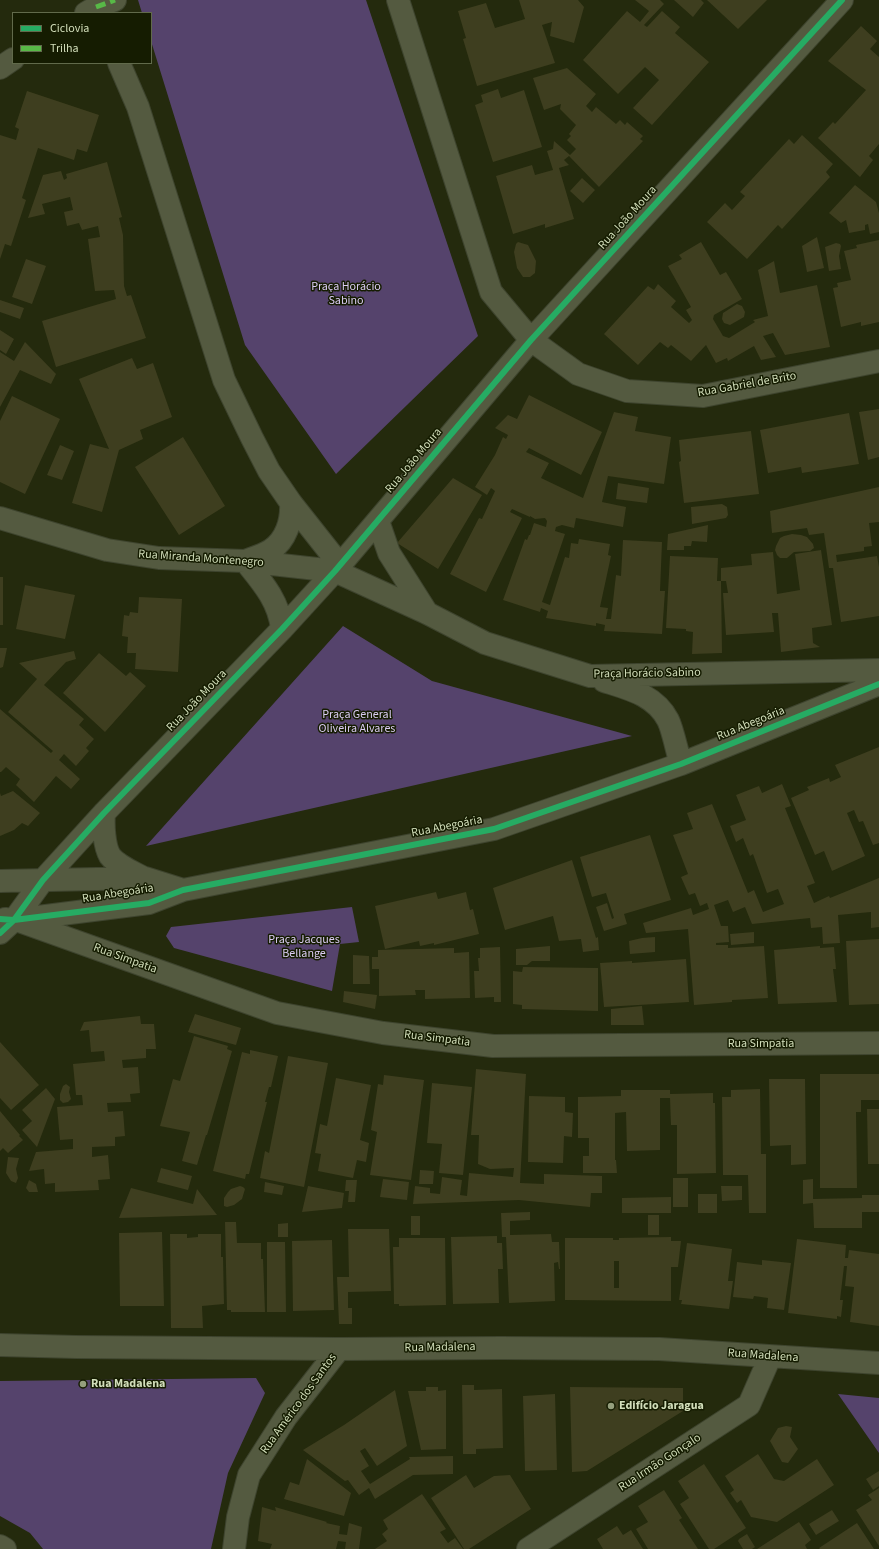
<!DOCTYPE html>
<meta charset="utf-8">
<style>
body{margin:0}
#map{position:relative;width:879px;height:1549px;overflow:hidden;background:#242a0d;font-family:"Source Sans 3",sans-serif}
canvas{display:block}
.legend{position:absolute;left:12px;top:12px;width:140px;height:52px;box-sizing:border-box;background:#151c01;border:1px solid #616a4b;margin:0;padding:5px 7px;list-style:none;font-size:12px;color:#d2deba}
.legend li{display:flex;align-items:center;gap:8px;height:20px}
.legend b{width:20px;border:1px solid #616a4b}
</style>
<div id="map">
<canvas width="879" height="1549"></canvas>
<ul class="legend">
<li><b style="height:5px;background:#26ab63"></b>Ciclovia</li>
<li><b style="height:5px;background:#58b947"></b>Trilha</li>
</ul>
</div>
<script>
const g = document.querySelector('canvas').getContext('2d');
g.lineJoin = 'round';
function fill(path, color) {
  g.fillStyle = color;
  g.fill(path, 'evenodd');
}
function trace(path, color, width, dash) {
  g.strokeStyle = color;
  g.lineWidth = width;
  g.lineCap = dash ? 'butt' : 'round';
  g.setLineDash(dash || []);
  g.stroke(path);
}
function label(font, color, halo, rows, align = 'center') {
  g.font = font + ' "Source Sans 3",sans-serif';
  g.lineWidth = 3;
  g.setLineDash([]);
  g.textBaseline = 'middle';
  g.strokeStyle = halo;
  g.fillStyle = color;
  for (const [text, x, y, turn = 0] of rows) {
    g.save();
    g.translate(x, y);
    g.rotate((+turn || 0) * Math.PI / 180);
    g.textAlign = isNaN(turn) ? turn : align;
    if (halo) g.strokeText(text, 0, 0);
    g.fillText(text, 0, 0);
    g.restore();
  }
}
fill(new Path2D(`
 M138 0H366L478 336 336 474 245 345 151 41V13H142Z
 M343 626 432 681 632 736 146 846Z
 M352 907 359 942 340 944 332 991 174 948 166 936 171 927Z
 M256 1378 265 1393 228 1473 211 1549H43L30 1533 0 1516V1381Z
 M838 1394 879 1398V1453Z`), '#55436c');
fill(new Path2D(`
 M519 0H578L584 7 574 43 550 36 552 22 542 25 555 63 477 86 463 39 466 38 458 11 486 3 495 28 525 19Z
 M635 0H660L664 4 644 25 647 27 662 11 680 27 675 33 709 62 652 125 633 108 659 80 645 67 618 94 583 60 627 11 640 22 649 11Z
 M674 0H701L704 3 693 17Z
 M707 0H767L738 29Z
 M861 26 877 41 870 49 879 57V144L869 156 873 160 860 177 818 138 833 122 835 124 866 90 828 61Z
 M567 68 596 94 586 106 592 112 596 107 616 124 620 120 625 125 627 122 643 136 640 139 643 141 599 187 569 156 564 160 569 165 559 168 574 219 545 228V224L513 234 496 176 532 165 535 175 553 170 547 151 553 149 554 141 570 155 576 149 567 140 571 136 569 134 576 125 560 109 561 104 544 110 533 78Z
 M498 89 501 98 524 90 542 147 493 162 475 105 483 102 481 95Z
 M27 91 99 115 87 152 77 149 74 160 38 148 22 198 26 200 11 246 5 244 0 259V135L16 140 19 129 15 127Z
 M802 135 833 164 826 172 830 177 782 229 778 225 747 259 707 222 725 203 732 210 745 196 740 192 789 139 794 144Z
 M107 162 122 217 119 218 123 235 124 286 127 296 131 295 146 338 56 367 42 321 116 299 114 290 95 291 88 239 100 237 98 226 82 230 79 223 67 226 64 212 73 210 70 197 42 204 45 214 28 218 43 175 61 171 64 180 67 178 66 174Z
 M582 178 595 190 583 203 570 191Z
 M855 185 876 202 879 213V232L870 234 868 224 865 225V230L849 233 846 220 841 223 829 213Z
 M817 237 824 268 807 272 802 246Z
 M879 240V322L861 326V322L841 327 833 288 838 287 837 283 851 280 844 251 857 248 856 245Z
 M518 242 528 245 536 261 535 273 530 277H523L517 268 514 252 516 244Z
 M701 242 720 275 726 272 742 299 714 315 713 319 723 336 729 338 755 322 753 320 768 316 758 270 774 261 780 293 817 285 830 347 785 355 773 333 763 336 776 357 761 360 754 346 728 361 727 358 716 363 706 345 691 361 671 345 668 348 660 342 638 365 604 334 648 286 654 290 658 284 676 301 671 307 689 323 692 320 686 310 691 307 668 266 682 259 679 255Z
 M836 243 840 244 841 246 839 256 841 269 829 271 825 247Z
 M26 259 46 266 32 304 12 297Z
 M0 300 24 308 20 319 0 312Z
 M737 304 742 306 745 312 744 317 730 325 724 323 722 319 723 313Z
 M0 330 14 339 6 354 0 350Z
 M25 342 56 374 51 384 20 370 0 407V352L14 361Z
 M132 358 137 369 153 363 172 417 140 430 143 439 119 450 102 512 72 503 90 444 109 449 79 379Z
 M529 395 602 432 581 475 529 448 526 452 549 463 541 478 583 498 614 412 638 417 635 431 671 437 664 484 608 476 602 502 626 507 623 527 576 518 574 528 562 525 556 527 555 531 565 534 542 602 550 605 565 557 569 558 571 543 578 544 579 539 610 544 608 555 611 556 600 607 608 608 606 619H611L616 575 621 576 623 540 662 542 660 591H665L662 634 604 631 605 625 596 623V626L546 618 548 611 541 608 540 612 503 600 525 539 527 540 529 535H530L534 523 546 527 547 521 545 518 535 519 530 516V517L512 509 510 512 522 518 486 592 450 574 479 518 482 519 495 491 491 488 487 495 475 487 495 455 503 437 506 439 508 435 495 428 508 415 517 419Z
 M12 396 60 419 25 494 0 482V421Z
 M879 409V457L868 460 859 412Z
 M849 413 859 464 802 473 801 467 768 473 760 430Z
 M751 431 759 494 684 503 679 462 681 461 679 440Z
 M183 437 225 506 179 535 135 467Z
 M60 445 74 451 62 480 47 475Z
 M453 478 482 495 438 569 397 543Z
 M618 483 649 488 647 503 616 499Z
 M879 487V522L869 523 872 546 864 547V551L836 555 837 562 877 556 879 567V616L841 622 833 568H829L824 533 809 535 807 528 772 533 770 511Z
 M722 504 727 507 728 515 726 518 692 524 691 507Z
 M708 525 707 542 692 541 691 546H684V550H667L668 534Z
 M792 534 801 535 807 537 813 544 814 548 810 551 794 552 787 558H780L777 555 775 550 776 546 780 538 784 536Z
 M821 550 832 625 812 628 813 643 820 647 781 652 778 613H772L774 632 726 635 723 593H728L726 581H721V568L752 565 751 554 773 552 777 594 800 590 795 554Z
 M670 556 718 558 717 581H721L722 653 692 654 693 632 686 631V629L666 628Z
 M0 577H3V625H0Z
 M25 585 75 595 65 639 16 629Z
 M139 597 182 599 178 672 135 669 136 653H127L128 637 122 636 124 615 129 616 130 612 138 613Z
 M0 648H7L3 667 0 668Z
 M74 651 76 659 66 662 44 685 84 719 79 725 94 739 86 748 89 751 76 766 64 754 59 760 80 779 71 789 56 776 34 802 16 785 20 779 6 767 1 772H0V709L51 753 53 751 8 712 37 679 19 663Z
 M99 653 126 676 130 672 146 686 105 732 63 693Z
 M879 747V843L873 845 863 821 859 822 854 810 847 813 865 856 832 871 824 851 815 855 791 798 809 790 807 787 829 778 830 782 841 777 835 765Z
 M782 784 791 806 785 808 815 883 807 886 814 903 829 896 830 898 879 878V927L871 928V912L838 915 840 943 823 944 822 927 811 928 810 918 752 924 745 907 733 912 728 900 714 905 721 926H728L729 942 716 943V945H728V948L764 946 768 998 732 1000V1002L694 1005 688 929 646 933 643 923 691 908 693 915 709 909 707 903 700 906 695 893 689 895 681 877 688 874 673 835 693 829 687 813 712 804 748 893 754 890 763 912 784 904 778 889 767 893 753 854 750 856 743 838 736 842 730 826 746 820 736 795 759 786 762 793Z
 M13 791 40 813 28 826 22 823 14 830 0 836V793L1 796Z
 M650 835 671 900 624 914 627 924 604 931 596 907 607 903 612 919 614 918 606 893 592 897 580 857Z
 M572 860 596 938 598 937 599 950 583 952 581 939 559 941 553 916 505 930 493 888Z
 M436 892 438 899 466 892 470 910 473 909 479 934 434 945V943L420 946 419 941 385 949 375 906Z
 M754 932V943L731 945 730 934Z
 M655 937V952L630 954 629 941 642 938Z
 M879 939V1004L849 1005 846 941Z
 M550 946V961H532L527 965H516V949Z
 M820 946V948L834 947 836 969H833L837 1002 778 1004 774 950Z
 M500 947 501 1002H494V997L475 998 474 971H479L478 958H480V948Z
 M454 948V953L469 952 470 998 425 999V990H415L416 995 379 996V969H372V957H378V950Z
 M353 955 369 956 370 984H353Z
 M686 959 689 1002 604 1007 600 963 632 961V963Z
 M523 967 598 968V1011L522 1009V1005L513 1004V971L522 972Z
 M344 991 377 995 375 1009 343 1002Z
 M642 1006 644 1025H611V1009Z
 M195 1014 241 1028 236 1045 188 1032Z
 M140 1016 141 1024H154L156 1049H146V1058L122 1060 123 1068 138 1067 140 1093 130 1094 131 1102 107 1103 108 1112 123 1111 125 1136 115 1137V1146L92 1147V1157L108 1155 110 1179 98 1180 99 1190 55 1192V1183L45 1184 44 1169 29 1171 36 1152 73 1149V1139L60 1140 57 1107 83 1105 82 1095H76L73 1064 105 1061 104 1051 91 1052 89 1030 80 1031 84 1022Z
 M194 1036 228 1046 227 1049 232 1051 207 1135H206L197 1165 182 1161 190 1132 160 1126 173 1079 180 1081Z
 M0 1042 39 1085 11 1110 0 1098Z
 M250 1050 278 1056 271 1087H269L265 1102H267L249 1174H246L245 1179 213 1171 242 1052 250 1054Z
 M288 1056 328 1063 304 1187 260 1178 265 1151 269 1153Z
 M476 1069 526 1074 520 1183 544 1184V1174L602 1176V1193H591L590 1207 519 1200 413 1204 415 1186 430 1188V1193L440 1194 442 1177 462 1180 460 1195 467 1196 469 1173 513 1177 514 1168 490 1169 478 1164 479 1135H471Z
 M820 1074H879V1100H861V1112H856L857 1188H820Z
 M384 1075 424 1080 411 1180 370 1175 377 1132 371 1130 378 1084 383 1085Z
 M336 1078 371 1085 360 1140 369 1143 366 1162 357 1160 353 1178 318 1171 321 1154 315 1153 320 1124 327 1126Z
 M769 1079H805L806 1164 791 1165V1145L770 1146Z
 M432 1083 472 1087 463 1175 439 1173 442 1144 427 1143Z
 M66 1084 70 1087 69 1092 71 1099 68 1102 63 1103 60 1100V1094L63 1086Z
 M46 1088 55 1099 37 1147 22 1130 32 1121 22 1110Z
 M760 1089 761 1154H766V1213H749L748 1175H723L722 1097H731V1090Z
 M621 1090H670V1094L713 1093V1103H715L716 1173 677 1174V1125H671L670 1098H660V1150L627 1151 626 1112 615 1113V1160H616L617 1173H583V1156H589V1138H578V1097L621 1096Z
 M529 1096 565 1097V1112L573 1113 572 1137 564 1136 563 1163 528 1162Z
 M867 1109H879V1164H868Z
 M0 1111 20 1135 19 1136 23 1140 8 1153 3 1148 0 1151Z
 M8 1157 19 1158 16 1169 18 1178 16 1183 11 1181 6 1173Z
 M161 1168 192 1176 188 1190 157 1182Z
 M420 1170 434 1171 433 1184H419Z
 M673 1178H688V1207H673Z
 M383 1179 409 1182 407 1200 380 1197Z
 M813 1179V1199L862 1198V1195H879V1212H862V1228H814L813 1203 803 1204V1180Z
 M29 1180 36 1184 38 1192H29L26 1188Z
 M346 1180H357L355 1202H348L349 1191H345Z
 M265 1182 284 1186 282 1195 264 1192Z
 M240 1186 243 1187 245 1189 242 1199 234 1205 227 1207 224 1206V1198L228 1192 231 1189Z
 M308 1186 344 1193 342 1208 302 1212Z
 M721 1186H742V1200L722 1201Z
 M131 1188 193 1204 197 1189 217 1215 119 1218Z
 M698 1194H717V1213H698Z
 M671 1197V1213H622V1198Z
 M530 1212V1220L510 1221V1235L551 1234 552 1242H559L560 1269H559L558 1262 554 1263 555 1301 509 1303 506 1237H502L501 1213Z
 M648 1215H659V1235H648Z
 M411 1216H420V1235H411Z
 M225 1222H236L237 1243H261V1259H263L265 1312H231V1310H227Z
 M288 1223V1237H278V1224Z
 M348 1229H389L391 1291 348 1292V1308H352V1324H339L337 1277H349Z
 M162 1232 164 1306H120L119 1233Z
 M170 1234H187V1238L198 1237V1234H221V1257H223L224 1304 202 1306 203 1328H171Z
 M497 1236V1243H502L503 1269H498L499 1303 453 1304 451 1237Z
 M671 1237V1241H681L678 1267H671V1301L565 1300V1238H613V1240H619V1238ZM614 1261H619V1288H614Z
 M399 1238H445L446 1305 399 1306V1304H394L393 1247H399Z
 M797 1239 846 1245 845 1258H848L849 1250 879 1254V1326L850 1322 854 1287 845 1286 847 1266H844L840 1300H843L841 1317 837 1316V1319L788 1313Z
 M332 1240 334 1310 293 1311 292 1241Z
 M267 1242H285L286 1312H267Z
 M687 1243 732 1249 728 1281H733L729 1309 681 1304 682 1300H679Z
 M762 1260 791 1263 784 1310 767 1308 768 1298 754 1296 753 1299 733 1297 737 1262 762 1265Z
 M462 1385H474V1390L502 1389 503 1448 476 1449V1454H463Z
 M426 1387H438V1391L446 1390V1449L421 1450 408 1391H426Z
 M570 1387 683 1388V1411L587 1471 572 1472Z
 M395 1390 407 1446 377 1466 365 1448 360 1451 369 1466 361 1471 370 1484 410 1459 409 1457 453 1456V1474L413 1475 375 1499 369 1488 359 1495 348 1480 345 1481 303 1450 344 1425Z
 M555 1394 557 1470 525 1471 523 1396Z
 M786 1426 792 1427 790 1437 798 1449 788 1463 782 1462 770 1441 778 1428Z
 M758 1454 774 1479 784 1481 817 1459 834 1485 777 1522 751 1517 741 1500 737 1503 730 1493 734 1490 725 1476Z
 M307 1459 351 1493 344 1516 284 1499 290 1482 299 1485Z
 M704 1464 746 1528 714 1549H709L680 1504 689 1498 678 1481Z
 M879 1471V1486L873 1490 866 1479Z
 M466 1475 474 1488 494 1476 510 1475 531 1509 469 1549H464L431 1498Z
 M879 1488V1546L856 1510 872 1500 868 1495Z
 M664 1490 682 1518 679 1520 698 1549H648L636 1529 648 1522 638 1506Z
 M422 1494 446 1529 440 1532 448 1543 455 1538 463 1549H375L387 1541 382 1534 388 1529 383 1520Z
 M262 1507 276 1511 275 1507 327 1522 326 1523 340 1526 339 1534 347 1535 349 1523 362 1527 359 1549H345L346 1542 338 1541 336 1549H270L272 1544 258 1541Z
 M832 1510 839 1521 816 1535 809 1524Z
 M799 1522 811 1540 805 1545 807 1549H757Z
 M857 1523 874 1549H820L819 1548Z
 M617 1526 623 1535 631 1530 643 1549H603L597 1539Z
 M747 1534 755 1547 752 1549H743L738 1541 739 1539Z`), '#3e3e1f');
const minor = new Path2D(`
 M398 0 491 292 531 340 578 374 627 391 703 396 879 361
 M86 13 96 7 115 0
 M119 63 138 107 224 380 252 438 269 471 291 503 340 565
 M0 68 13 59
 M0 518 107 550 159 558 245 561 335 571 427 613 485 643 590 676 879 670
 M378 521 389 553 427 613
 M282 629C279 601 262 582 245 561 253 558 263 555 271 550 286 540 292 521 291 503
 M604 681C629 689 655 695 668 720 673 730 677 752 681 764
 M104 813C103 825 104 846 110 856 118 866 133 872 144 878
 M0 881 145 878 183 890
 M5 919 14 920 149 903 183 890 494 829 681 764 879 684
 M19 921 277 1013 383 1033 493 1046 879 1043
 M0 933 14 920 43 880 104 813 282 629 335 571 531 340 842 0
 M0 1345 76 1347 339 1349 501 1348 659 1349 879 1363
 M0 1546 5 1549
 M234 1549 238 1517 249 1475 286 1417 339 1349
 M528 1549 749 1405 770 1357`);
trace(minor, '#3e442e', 24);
trace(minor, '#545a40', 22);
trace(new Path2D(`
 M96 7 115 0`), '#58b947', 5, [10, 5]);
trace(new Path2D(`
 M0 919 14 920 149 903 183 890 494 829 681 764 879 684
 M0 933 14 920 43 880 104 813 282 629 335 571 531 340 842 0`), '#26ab63', 6);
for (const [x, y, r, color] of [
 [83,1384,4,"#959f7d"],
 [611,1406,4,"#959f7d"]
]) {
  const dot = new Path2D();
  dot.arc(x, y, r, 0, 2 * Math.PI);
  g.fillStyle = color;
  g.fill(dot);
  trace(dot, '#151c01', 1.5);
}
label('12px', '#d2deba', '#151c01', [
 ["Rua João Moura",628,218,-48],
 ["Rua Gabriel de Brito",747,385,-10],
 ["Rua João Moura",414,461,-50],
 ["Rua Miranda Montenegro",201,559,4],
 ["Praça Horácio Sabino",647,674,-1],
 ["Rua João Moura",197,701,-46],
 ["Rua Abegoária",751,724,-22],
 ["Rua Abegoária",447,827,-11],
 ["Rua Abegoária",118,894,-9],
 ["Rua Simpatia",125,959,20],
 ["Rua Simpatia",437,1039,7],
 ["Rua Simpatia",761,1044],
 ["Rua Madalena",440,1348,-1],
 ["Rua Madalena",763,1356,4],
 ["Rua Américo dos Santos",299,1404,-54],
 ["Rua Irmão Gonçalo",660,1463,-33]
]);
label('12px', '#dbccf3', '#151c01', [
 ["Praça Horácio",346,287],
 ["Sabino",346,301],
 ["Praça General",357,715],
 ["Oliveira Alvares",357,729],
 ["Praça Jacques",304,940],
 ["Bellange",304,954]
]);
label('bold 12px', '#d2deba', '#151c01', [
 ["Rua Madalena",91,1384],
 ["Edifício Jaragua",619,1406]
], 'left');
</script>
